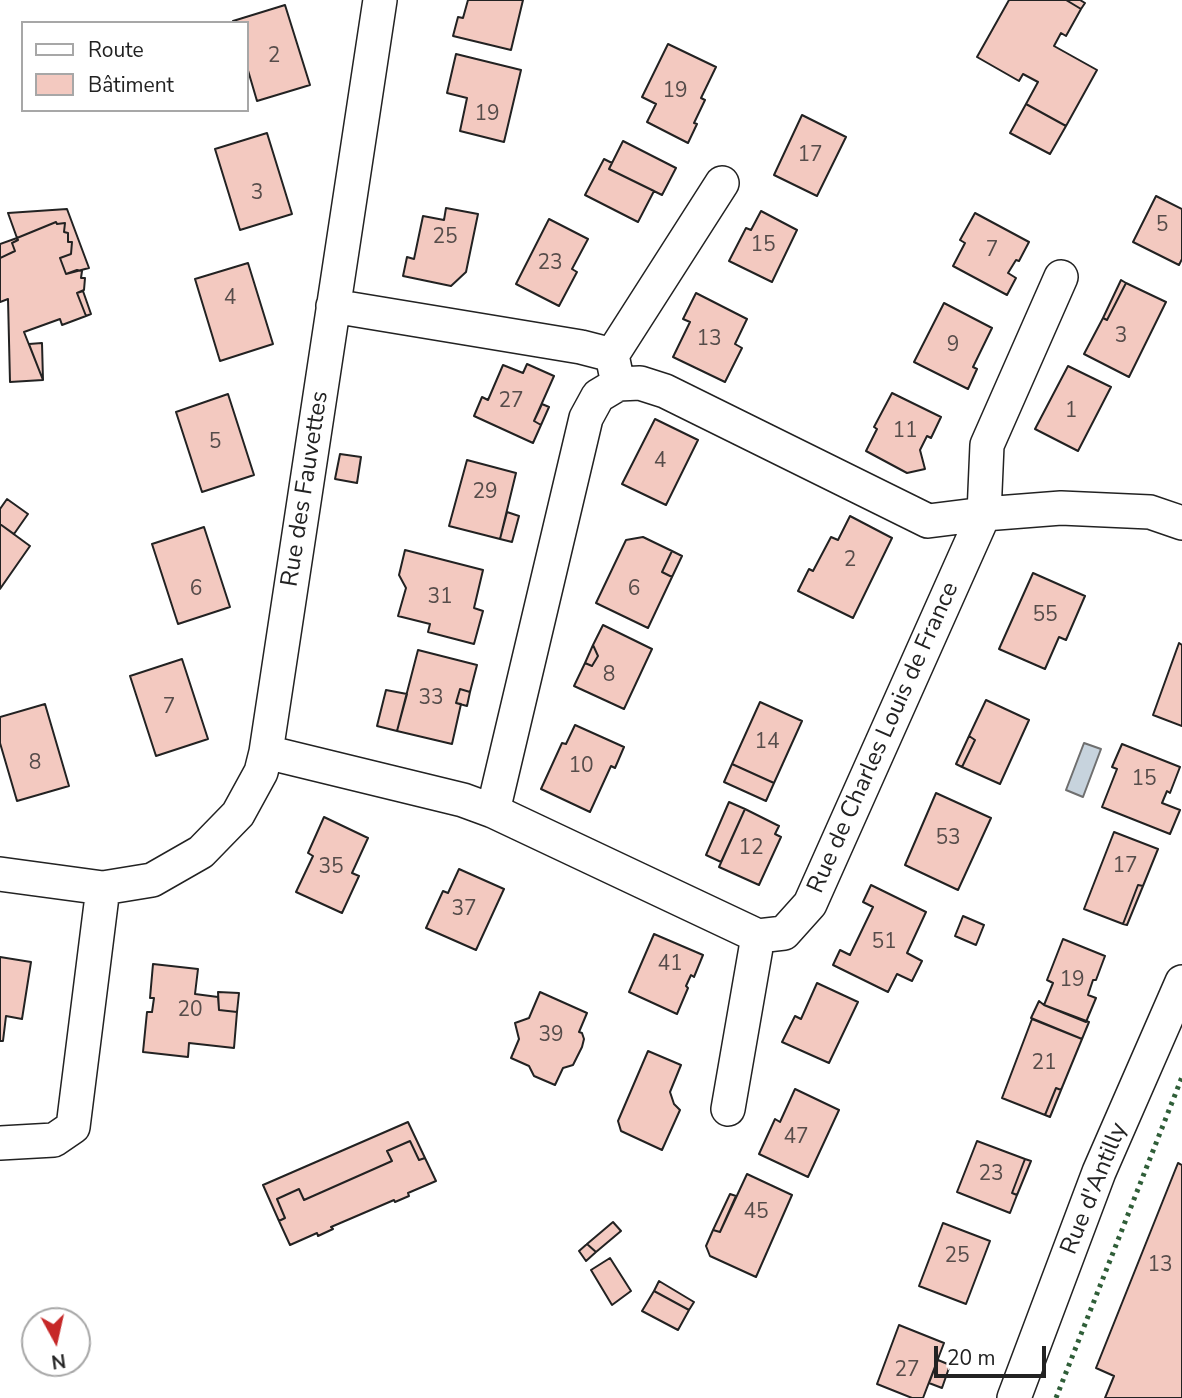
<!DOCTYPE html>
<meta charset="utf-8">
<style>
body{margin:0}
#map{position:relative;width:1182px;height:1398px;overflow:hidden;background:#fff;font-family:"Nunito Sans",sans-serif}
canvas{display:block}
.legend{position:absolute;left:21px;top:21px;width:228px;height:91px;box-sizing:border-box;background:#fff;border:2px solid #a7a7a7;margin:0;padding:9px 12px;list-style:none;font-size:21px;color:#222}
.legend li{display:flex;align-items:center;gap:14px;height:35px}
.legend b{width:35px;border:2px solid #a7a7a7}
.north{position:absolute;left:21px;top:1307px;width:70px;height:70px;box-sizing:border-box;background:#fff;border:2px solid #a7a7a7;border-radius:50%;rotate:172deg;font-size:19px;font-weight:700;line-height:28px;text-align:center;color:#222}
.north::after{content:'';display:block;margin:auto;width:24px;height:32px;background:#c62828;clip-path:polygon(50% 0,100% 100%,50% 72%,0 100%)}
.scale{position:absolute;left:934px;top:1346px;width:112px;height:32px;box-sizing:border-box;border:4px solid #222;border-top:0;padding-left:9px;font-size:21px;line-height:24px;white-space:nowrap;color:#222;-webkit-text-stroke:5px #fff;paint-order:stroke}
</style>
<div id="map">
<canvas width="1182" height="1398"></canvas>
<ul class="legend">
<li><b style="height:9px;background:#fff"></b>Route</li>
<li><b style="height:19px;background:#f3c9c0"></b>Bâtiment</li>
</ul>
<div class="north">N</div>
<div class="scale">20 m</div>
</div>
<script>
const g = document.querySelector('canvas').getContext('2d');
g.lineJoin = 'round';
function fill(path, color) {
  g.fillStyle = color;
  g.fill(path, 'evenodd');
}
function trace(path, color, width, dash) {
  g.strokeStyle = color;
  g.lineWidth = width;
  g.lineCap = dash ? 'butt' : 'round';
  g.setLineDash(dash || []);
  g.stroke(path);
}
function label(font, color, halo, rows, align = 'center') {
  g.font = font + ' "Nunito Sans",sans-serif';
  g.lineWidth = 5;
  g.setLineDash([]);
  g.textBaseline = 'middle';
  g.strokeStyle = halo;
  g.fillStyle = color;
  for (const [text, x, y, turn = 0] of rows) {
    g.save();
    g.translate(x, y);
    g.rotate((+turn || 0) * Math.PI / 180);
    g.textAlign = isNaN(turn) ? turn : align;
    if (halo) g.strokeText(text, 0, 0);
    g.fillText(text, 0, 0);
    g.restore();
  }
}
const water = new Path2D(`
 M1084 743 1101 749 1083 797 1066 790Z`);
fill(water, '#c7d3dd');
trace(water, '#6f6f6f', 2);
const building = new Path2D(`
 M468 0H523L511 50 453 36 458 17 463 18Z
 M1009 0H1066L1081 9 1066 36 1061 33 1054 46 1097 70 1066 126 1026 104 1038 82 1023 74 1019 81 977 57Z
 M1066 0H1080L1085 3 1081 9Z
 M285 5 310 85 257 101 247 67V23H233V21Z
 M668 44 716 67 701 98 705 100 694 123 697 124 688 143 647 122 656 104 642 97Z
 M456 54 521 70 504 142 460 131 467 98 447 93Z
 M1026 104 1066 126 1050 154 1010 133Z
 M802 115 846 137 817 196 774 175Z
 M267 133 292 214 240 230 215 149Z
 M623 141 676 168 662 195 609 169Z
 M604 159 612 163 609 169 654 191 638 222 585 195Z
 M1156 196 1182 209V259L1179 265 1133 242Z
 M446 208 478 214 466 272 451 286 403 276 407 257 414 259 423 216 444 220Z
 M67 209 89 268 66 274 60 258 71 254 72 242H68V233L64 232 65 223 57 224 56 222 17 238 8 213Z
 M761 211 797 230 772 282 729 261 746 228 751 230Z
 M975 213 1029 242 1019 261 1016 260 1008 273 1016 278 1007 295 953 266 965 243 960 240Z
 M549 219 588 239 572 269 577 272 559 306 516 284Z
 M56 222 57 224 65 223 64 232 68 233V242H72L71 254 60 258 66 274 77 270 82 271 81 278H85L84 290 77 293 86 316 62 325 60 319 24 332 43 380 10 382 8 299 0 302V258L15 251 12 243 18 240 17 238Z
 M17 238 18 240 12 243 15 251 0 258V244Z
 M248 263 273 344 220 361 195 279Z
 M1121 280 1126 283 1107 320 1103 318Z
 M1126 283 1166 302 1129 377 1084 354 1103 318 1107 320Z
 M83 291 91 314 86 316 77 293Z
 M696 293 747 319 735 344 742 348 725 382 673 357 690 322 683 319Z
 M944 303 992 328 973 367 977 369 968 389 914 362Z
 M42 343 43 380 29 344Z
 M527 364 554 376 534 421 541 425 533 443 474 416 482 397 488 400 503 365 523 373Z
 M1068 366 1111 387 1078 451 1035 429Z
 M892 393 941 417 931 438 927 436 920 450 925 469 907 473 866 451 877 429 874 427Z
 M228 394 254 475 202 492 176 412Z
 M542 404 549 407 541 425 534 421Z
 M655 419 698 440 666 505 622 484Z
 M340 454 361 457 357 483 335 479Z
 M467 460 516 473 500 539 449 526Z
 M7 499 28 514 14 534 0 524V509Z
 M507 512 519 516 512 542 500 539Z
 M850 516 892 538 853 618 798 591 809 569 813 571 831 537 838 540Z
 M0 524 30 546 0 589Z
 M204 527 230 607 178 624 152 544Z
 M643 537 672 551 662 572 672 577 648 628 596 603 626 540Z
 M405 550 483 570 474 608 483 611 474 644 428 632 430 624 398 616 406 588 399 575Z
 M672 551 682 556 672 577 662 572Z
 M1033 573 1085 596 1066 640 1059 637 1045 669 999 649Z
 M603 625 652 649 624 709 574 686 585 663 592 666 598 656 593 645Z
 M1179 643 1182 645V726L1153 715Z
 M593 645 598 656 592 666 585 663Z
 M418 650 477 665 470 692 460 689 456 703 461 704 452 744 397 731Z
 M182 659 208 739 156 756 130 676Z
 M460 689 470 692 467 706 456 703Z
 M386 690 407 694 397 731 377 726Z
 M986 700 1029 720 1000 784 962 767 975 740 969 736Z
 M760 702 802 721 774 783 732 764Z
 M45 704 69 786 17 801 0 743V717Z
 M575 725 624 747 615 768 611 766 590 812 541 789 562 743 566 744Z
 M969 736 975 740 962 767 956 764Z
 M1122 744 1180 767 1170 793 1167 791 1162 803 1180 810 1170 834 1102 807 1117 769 1112 767Z
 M732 764 774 783 766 801 724 782Z
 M936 793 991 818 958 890 905 865Z
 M729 802 745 809 721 862 706 855Z
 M745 809 779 826 775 834 781 837 759 885 719 867Z
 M324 817 368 838 352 873 359 876 342 913 296 892 313 856 308 853Z
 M1114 832 1158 849 1143 886 1138 885 1123 924 1084 909Z
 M459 869 504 889 476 950 426 928 443 891 448 893Z
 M871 885 926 912 907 953 922 961 912 981 897 974 888 992 833 965 840 950 850 955 873 907 863 902Z
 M1138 885 1143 886 1127 925 1123 924Z
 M963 916 984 925 976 945 955 936Z
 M654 934 703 955 694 977 691 975 686 986 688 988 677 1014 629 992Z
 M1063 939 1105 956 1096 980H1093L1088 995 1096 998 1086 1022 1044 1005 1053 983 1047 980Z
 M0 957 31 962 22 1019 6 1016 3 1041H0Z
 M153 964 198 969 195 994 218 997 219 1010 237 1012 234 1048 189 1043 188 1057 143 1052 147 1012H152L154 998H150Z
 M817 983 858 1002 829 1063 782 1042 795 1016 801 1019Z
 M218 992 239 993 237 1012 219 1010Z
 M540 992 587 1013 579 1032 582 1033 584 1039 582 1047 573 1065 563 1068 555 1085 534 1076 529 1066 511 1058 519 1039 515 1023 529 1018Z
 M1039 1001 1044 1005 1089 1022 1082 1039 1031 1018Z
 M1032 1019 1082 1039 1061 1090 1056 1088 1045 1115 1002 1098Z
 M648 1051 681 1065 670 1092 674 1104 680 1110 662 1150 621 1131 618 1121Z
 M1056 1088 1061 1090 1050 1117 1045 1115Z
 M795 1089 839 1110 808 1177 759 1154 775 1119 780 1122Z
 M408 1122 425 1158 419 1160 410 1141 387 1151 392 1161 304 1200 299 1189 277 1199 285 1218 279 1221 263 1185Z
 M410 1141 419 1160 425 1158 436 1181 408 1193 409 1196 395 1202 394 1200 331 1227 333 1229 318 1236 317 1233 290 1245 279 1221 285 1218 277 1199 299 1189 304 1200 392 1161 387 1151Z
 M977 1141 1025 1159 1012 1193 1017 1195 1010 1213 957 1192Z
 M1025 1159 1031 1161 1017 1195 1012 1193Z
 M1178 1163 1182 1165V1398H1105L1114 1376 1096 1368Z
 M747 1174 792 1195 756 1277 710 1256 706 1246 713 1230 720 1232Z
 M730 1194 736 1196 720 1232 713 1230Z
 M613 1222 621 1231 596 1252 587 1244Z
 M943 1223 990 1241 966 1304 919 1286Z
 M587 1244 596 1252 586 1261 579 1251Z
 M610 1258 631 1291 612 1305 591 1270Z
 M659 1281 694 1302 689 1310 654 1291Z
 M654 1291 689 1310 678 1330 642 1311Z
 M899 1325 944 1343 923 1398H912L877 1384Z
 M938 1360 950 1365 942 1388 929 1383Z`);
fill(building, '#f3c9c0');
trace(building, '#222', 2);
const street = new Path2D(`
 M333 306 581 347 612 355 618 384
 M612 355 722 183
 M266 752 463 800 493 811 758 936
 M493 811 586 418 598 396 618 384 640 383 665 391 928 521 984 514 1061 508 1150 512 1182 523
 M0 874 103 888 152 880 201 852 238 814 261 772 266 752 380 0
 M728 1109 758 936 784 933 810 904 984 514 987 445 1061 277
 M0 1143 54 1140 73 1127 103 888
 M1014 1398 1099 1172 1182 982`);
trace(street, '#222', 36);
trace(street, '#fff', 33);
trace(new Path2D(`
 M1056 1398 1182 1077`), '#2f5e38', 5, [3.5, 5]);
label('21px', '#564c4a', null, [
 ["2",274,57],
 ["19",675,92],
 ["19",487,115],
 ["17",810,156],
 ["3",257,194],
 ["5",1162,226],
 ["25",445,238],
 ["15",763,246],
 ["7",992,251],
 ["23",550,264],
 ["4",230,299],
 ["3",1121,337],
 ["13",709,340],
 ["9",953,346],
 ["27",511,402],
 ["1",1071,412],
 ["11",905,432],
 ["5",215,443],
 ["4",660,462],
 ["29",485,493],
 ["2",850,561],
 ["6",196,590],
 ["6",634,590],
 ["31",440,598],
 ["55",1045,616],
 ["8",609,676],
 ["33",431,699],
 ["7",169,708],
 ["14",767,743],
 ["8",35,764],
 ["10",581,767],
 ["15",1144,780],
 ["53",948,839],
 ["12",751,849],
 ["17",1125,867],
 ["35",331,868],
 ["37",464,910],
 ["51",884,943],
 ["41",670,965],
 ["19",1072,981],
 ["20",190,1011],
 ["39",551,1036],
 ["21",1044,1064],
 ["47",796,1138],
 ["23",991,1175],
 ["45",756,1213],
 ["25",957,1257],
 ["13",1160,1266],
 ["27",907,1371]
]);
label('24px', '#222', '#fff', [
 ["Rue des Fauvettes",306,489,-81],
 ["Rue de Charles Louis de France",884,738,-66],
 ["Rue d'Antilly",1095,1189,-68]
]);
</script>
